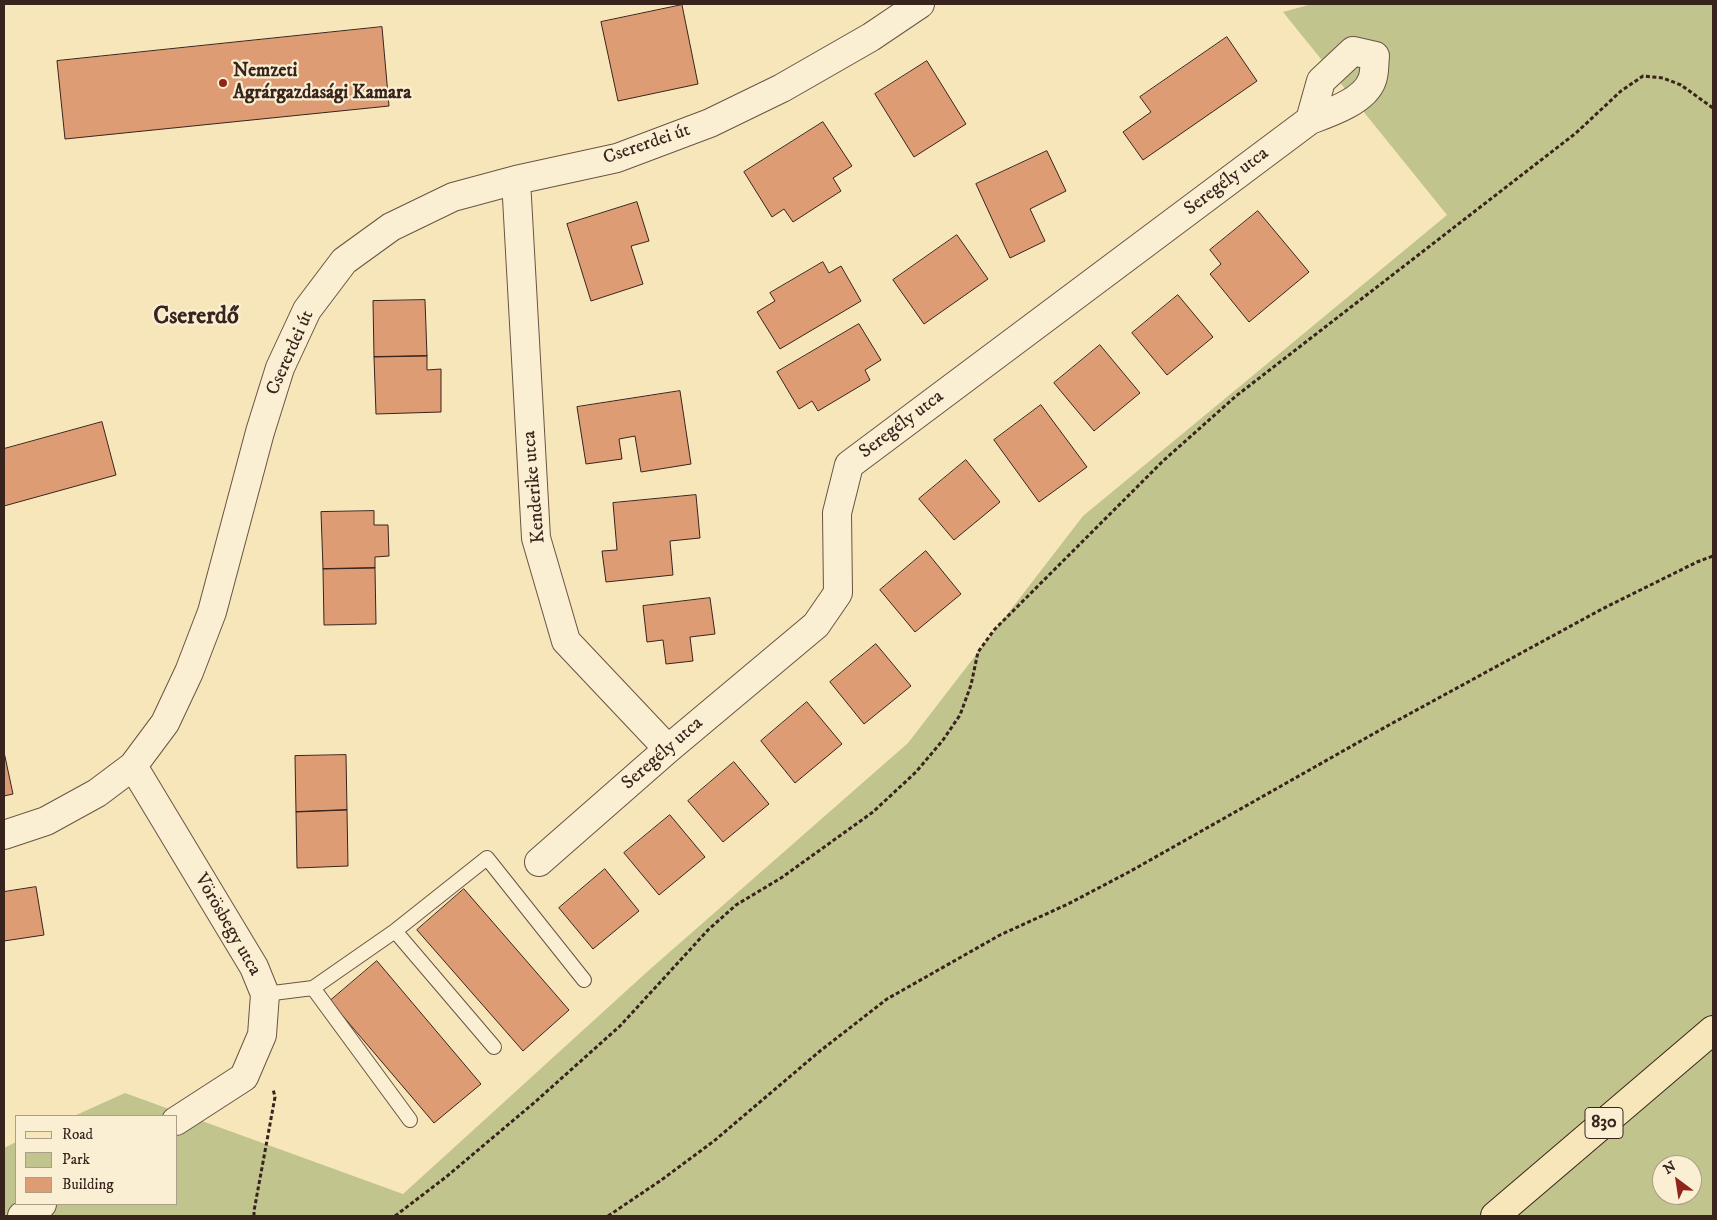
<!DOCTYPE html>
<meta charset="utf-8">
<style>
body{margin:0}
#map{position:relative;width:1717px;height:1220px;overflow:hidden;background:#f8e6bb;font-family:"IM FELL DW Pica",serif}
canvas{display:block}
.frame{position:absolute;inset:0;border:5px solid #39241d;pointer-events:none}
.legend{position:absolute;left:15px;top:1115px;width:162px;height:90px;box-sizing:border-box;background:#faefd3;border:1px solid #ad9e8a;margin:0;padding:6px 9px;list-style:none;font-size:15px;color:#39241d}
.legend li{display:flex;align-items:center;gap:10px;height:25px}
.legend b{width:25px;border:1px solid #ad9e8a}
.north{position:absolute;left:1652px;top:1155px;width:50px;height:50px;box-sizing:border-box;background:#faefd3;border:1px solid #ad9e8a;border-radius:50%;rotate:329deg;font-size:14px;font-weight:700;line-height:20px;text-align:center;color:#39241d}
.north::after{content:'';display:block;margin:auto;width:18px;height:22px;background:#8f2418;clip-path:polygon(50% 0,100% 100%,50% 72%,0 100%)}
</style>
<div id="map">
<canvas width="1717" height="1220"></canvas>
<div class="frame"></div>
<ul class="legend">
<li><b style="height:6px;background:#f8e6bb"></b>Road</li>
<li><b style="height:14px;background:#c1c48d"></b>Park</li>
<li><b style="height:14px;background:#de9c74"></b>Building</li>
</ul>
<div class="north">N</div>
</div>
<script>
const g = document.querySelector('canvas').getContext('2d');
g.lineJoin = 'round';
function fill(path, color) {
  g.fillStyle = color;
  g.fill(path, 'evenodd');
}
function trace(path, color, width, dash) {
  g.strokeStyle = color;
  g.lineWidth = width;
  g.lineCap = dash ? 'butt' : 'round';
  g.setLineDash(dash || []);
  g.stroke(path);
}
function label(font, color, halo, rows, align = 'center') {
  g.font = font + ' "IM FELL DW Pica",serif';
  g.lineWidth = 4.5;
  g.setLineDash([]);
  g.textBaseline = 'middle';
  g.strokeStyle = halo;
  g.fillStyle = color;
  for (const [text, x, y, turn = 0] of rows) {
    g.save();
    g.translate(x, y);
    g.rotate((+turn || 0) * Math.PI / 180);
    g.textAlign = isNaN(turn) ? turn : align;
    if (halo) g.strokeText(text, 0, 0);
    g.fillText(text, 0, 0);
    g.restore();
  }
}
fill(new Path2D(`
 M1312 4H1713V1216H4V1148L16 1142V1204H176V1116H74L125 1093 403 1194 648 971 908 743 1083 516 1447 215 1283 12ZM1662 1165H1692V1195H1662Z`), '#c1c48d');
const building = new Path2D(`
 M682 5 698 84 618 101 601 22Z
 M382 27 389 106 65 139 57 61Z
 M1227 37 1257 81 1143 160 1123 132 1151 112 1140 97Z
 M927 61 966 124 914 157 875 94Z
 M823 122 852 166 833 178 841 191 793 222 784 209 772 217 744 172Z
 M1047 151 1066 191 1030 209 1045 241 1010 258 976 184Z
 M637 202 649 241 631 246 643 284 591 301 567 224Z
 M1258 211 1309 272 1249 322 1210 274 1221 264 1210 250Z
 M957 235 988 279 924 324 893 280Z
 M823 262 829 273 841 266 861 301 780 349 757 312 775 301 770 293Z
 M1178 295 1213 337 1167 375 1132 333Z
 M425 300 427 356 374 357 373 301Z
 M859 324 881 360 865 370 870 380 818 411 812 401 799 409 777 372Z
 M1100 345 1140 393 1094 431 1054 383Z
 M427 356V370L441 369V412L376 414 374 357Z
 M680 391 691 464 641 472 635 436 619 439 622 459 586 464 577 407Z
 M1041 405 1087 467 1039 502 994 440Z
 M102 422 116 475 4 506V449Z
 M966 460 1000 502 954 540 919 499Z
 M696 495 700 538 670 541 673 575 606 582 602 551 617 550 613 503Z
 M374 511V525H388L389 556 375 557V568L323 569 321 512Z
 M926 551 961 594 915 632 880 590Z
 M375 568 376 624 324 625 323 569Z
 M710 598 715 634 690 637 693 661 666 664 663 640 647 642 643 606Z
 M876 644 911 686 864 724 830 682Z
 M807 702 842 744 795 783 761 741Z
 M4 752 13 794 4 796Z
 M346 755 347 810 296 812 295 756Z
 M734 762 769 804 723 842 688 801Z
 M347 810 348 866 297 868 296 812Z
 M670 815 705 857 659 895 624 853Z
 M605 869 639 911 593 949 559 908Z
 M36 887 44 935 4 941V892Z
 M464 889 569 1010 523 1051 417 930Z
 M377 961 481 1084 434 1123 330 1001Z`);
fill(building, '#de9c74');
trace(building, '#39241d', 1);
const service = new Path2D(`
 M395 931 494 1047
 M313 988 410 1120
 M265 994 313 988 395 931 487 858 584 980`);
const minor = new Path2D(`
 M516 180 536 538 566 641 668 749
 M133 766 254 967 265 994 262 1035 244 1077 176 1121
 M4 835 46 821 97 793 133 766 165 723 189 672 212 612 260 432 280 368 307 310 344 261 391 227 453 197 516 180 617 158 710 123 782 88 871 37 920 4
 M539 862 668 749 816 625 838 593 837 513 849 465 1310 120C1329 113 1365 101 1372 80 1375 73 1374 63 1375 56L1353 51 1321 81 1310 120
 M22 1216 42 1204`);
const primary = new Path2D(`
 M1495 1216 1713 1030`);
trace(service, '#695444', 16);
trace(minor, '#695444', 30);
trace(primary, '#39241d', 30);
trace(new Path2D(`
 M254 1216V1211L275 1097 273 1089
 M395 1216 446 1177 535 1102 620 1026 708 930 736 905 781 878 873 812 916 772 943 740 960 715 971 685 978 652 994 630 1163 461 1236 396 1576 133 1621 91 1643 76 1663 78 1681 85 1713 108
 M608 1216 660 1181 714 1141 820 1051 887 999 1000 935 1068 904 1129 872 1389 725 1602 609 1697 562 1713 556`), '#39241d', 3, [4, 2.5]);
trace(service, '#faefd3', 14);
trace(minor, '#faefd3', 28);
trace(primary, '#f8e6bb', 28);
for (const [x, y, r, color] of [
 [223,83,5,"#8f2418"]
]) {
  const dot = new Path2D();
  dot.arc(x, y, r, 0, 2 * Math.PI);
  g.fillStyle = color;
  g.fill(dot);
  trace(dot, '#faefd3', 2);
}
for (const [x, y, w] of [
 [1604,1123,38]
]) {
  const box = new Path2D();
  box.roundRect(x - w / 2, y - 15.5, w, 31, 4);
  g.fillStyle = '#faefd3';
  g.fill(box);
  trace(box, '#39241d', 1);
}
label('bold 18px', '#39241d', null, [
 ["830",1604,1123]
]);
label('bold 19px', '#39241d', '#faefd3', [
 ["Nemzeti",233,72],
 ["Agrárgazdasági Kamara",233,94]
], 'left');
label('19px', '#39241d', '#faefd3', [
 ["Csererdei út",647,145,-19],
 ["Seregély utca",1227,182,-37],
 ["Csererdei út",291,353,-66],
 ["Seregély utca",902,425,-37],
 ["Kenderike utca",535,487,-95],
 ["Seregély utca",663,754,-41],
 ["Vörösbegy utca",227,925,60]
]);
label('bold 24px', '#39241d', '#faefd3', [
 ["Csererdő",196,318]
]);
</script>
